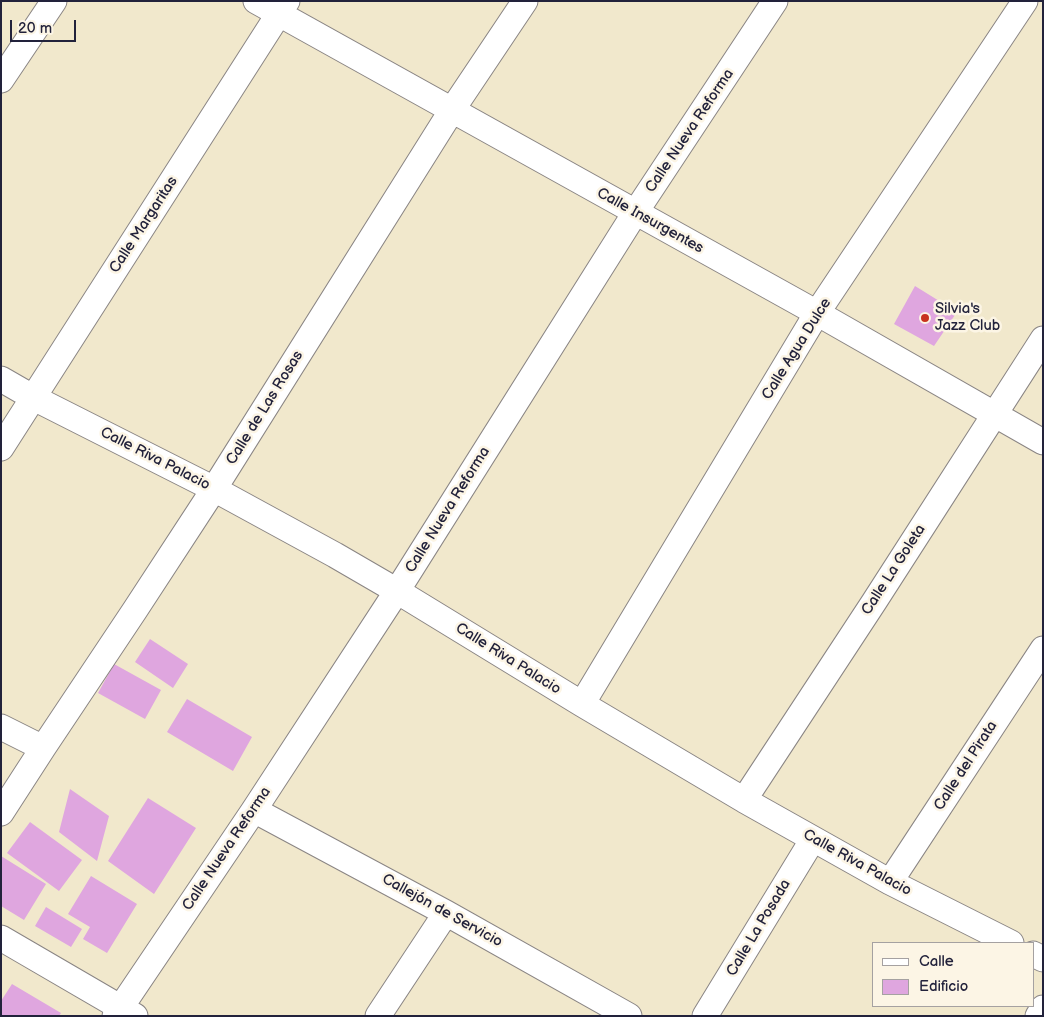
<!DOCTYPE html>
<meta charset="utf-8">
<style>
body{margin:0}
#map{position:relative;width:1044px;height:1017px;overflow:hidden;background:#f1e8cc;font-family:"Balsamiq Sans",sans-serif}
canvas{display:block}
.frame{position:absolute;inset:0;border:2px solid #22223b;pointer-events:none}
.legend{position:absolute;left:872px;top:942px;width:162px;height:65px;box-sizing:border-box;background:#fcf5e5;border:1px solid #a5a1a1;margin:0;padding:6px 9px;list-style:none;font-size:15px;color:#22223b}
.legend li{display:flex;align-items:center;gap:10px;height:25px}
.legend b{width:25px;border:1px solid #a5a1a1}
.scale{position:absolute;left:10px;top:20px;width:66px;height:22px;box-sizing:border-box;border:2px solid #22223b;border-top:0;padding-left:6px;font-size:15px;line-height:18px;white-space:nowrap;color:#22223b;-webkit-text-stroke:4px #fcf5e5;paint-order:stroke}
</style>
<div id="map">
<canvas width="1044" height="1017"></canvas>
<div class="frame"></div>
<ul class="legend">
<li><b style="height:6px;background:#fff"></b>Calle</li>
<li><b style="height:14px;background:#dfa6df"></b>Edificio</li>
</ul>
<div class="scale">20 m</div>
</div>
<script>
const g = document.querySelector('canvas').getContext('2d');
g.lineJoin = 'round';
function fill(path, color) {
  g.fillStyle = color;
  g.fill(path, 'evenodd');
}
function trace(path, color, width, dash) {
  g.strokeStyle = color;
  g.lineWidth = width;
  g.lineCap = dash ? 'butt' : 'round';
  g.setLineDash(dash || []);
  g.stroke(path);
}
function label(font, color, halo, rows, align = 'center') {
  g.font = font + ' "Balsamiq Sans",sans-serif';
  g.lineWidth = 5;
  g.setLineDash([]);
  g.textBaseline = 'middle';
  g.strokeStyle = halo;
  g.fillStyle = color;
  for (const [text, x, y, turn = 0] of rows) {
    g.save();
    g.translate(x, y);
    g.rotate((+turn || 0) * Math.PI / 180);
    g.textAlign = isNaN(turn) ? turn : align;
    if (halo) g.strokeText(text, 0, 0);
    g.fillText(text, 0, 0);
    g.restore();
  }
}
fill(new Path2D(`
 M915 286 957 312 934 346 894 324Z
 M150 639 188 664 173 688 135 662Z
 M114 664 161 690 145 719 98 693Z
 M187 699 252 737 233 771 167 732Z
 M70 789 109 816 97 861 59 832Z
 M148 798 196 828 154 894 108 861Z
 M30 822 82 860 59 891 7 853Z
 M1 856 46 884 24 920 1 906Z
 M91 876 137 904 107 953 83 939 90 927 68 914Z
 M46 907 82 929 71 947 35 926Z
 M12 984 61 1013 59 1016H1V1001Z`), '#dfa6df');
const minor = new Path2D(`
 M256 1 817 313 1043 442
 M1 80 54 1
 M1 379 34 398 214 489 335 555 397 591 582 704 744 800 890 882 1011 943
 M1 448 287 1
 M582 704 817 313 1025 1
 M1 727 43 748
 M744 800 874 602 1043 339
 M254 810 446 913 629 1016
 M1 813 43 748 135 610 214 489 452 110 525 1
 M890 882 1043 649
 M1 938 135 1016
 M1033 954 1043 959
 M115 1016 254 810 397 591 635 213 775 1
 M378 1016 446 913
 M705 1016 813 839
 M1038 1016 1043 1008`);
trace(minor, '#8a8584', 27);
trace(minor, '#fff', 25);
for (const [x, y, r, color] of [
 [925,318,5,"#c8321e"]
]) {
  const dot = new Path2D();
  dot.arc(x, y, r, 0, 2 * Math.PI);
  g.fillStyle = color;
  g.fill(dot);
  trace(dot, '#fcf5e5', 2);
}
label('15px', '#22223b', '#fcf5e5', [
 ["Calle Nueva Reforma",690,131,-56],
 ["Calle Insurgentes",650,221,29],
 ["Calle Margaritas",144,225,-57],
 ["Calle Agua Dulce",797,349,-58],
 ["Calle de Las Rosas",265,408,-58],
 ["Calle Riva Palacio",155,459,27],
 ["Calle Nueva Reforma",448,510,-58],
 ["Calle La Goleta",894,570,-57],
 ["Calle Riva Palacio",508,659,32],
 ["Calle del Pirata",966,766,-57],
 ["Calle Nueva Reforma",227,849,-56],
 ["Calle Riva Palacio",857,863,29],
 ["Callejón de Servicio",442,911,29],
 ["Calle La Posada",759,928,-59]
]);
label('15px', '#22223b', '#fcf5e5', [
 ["Silvia's",935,309],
 ["Jazz Club",935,326]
], 'left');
</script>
